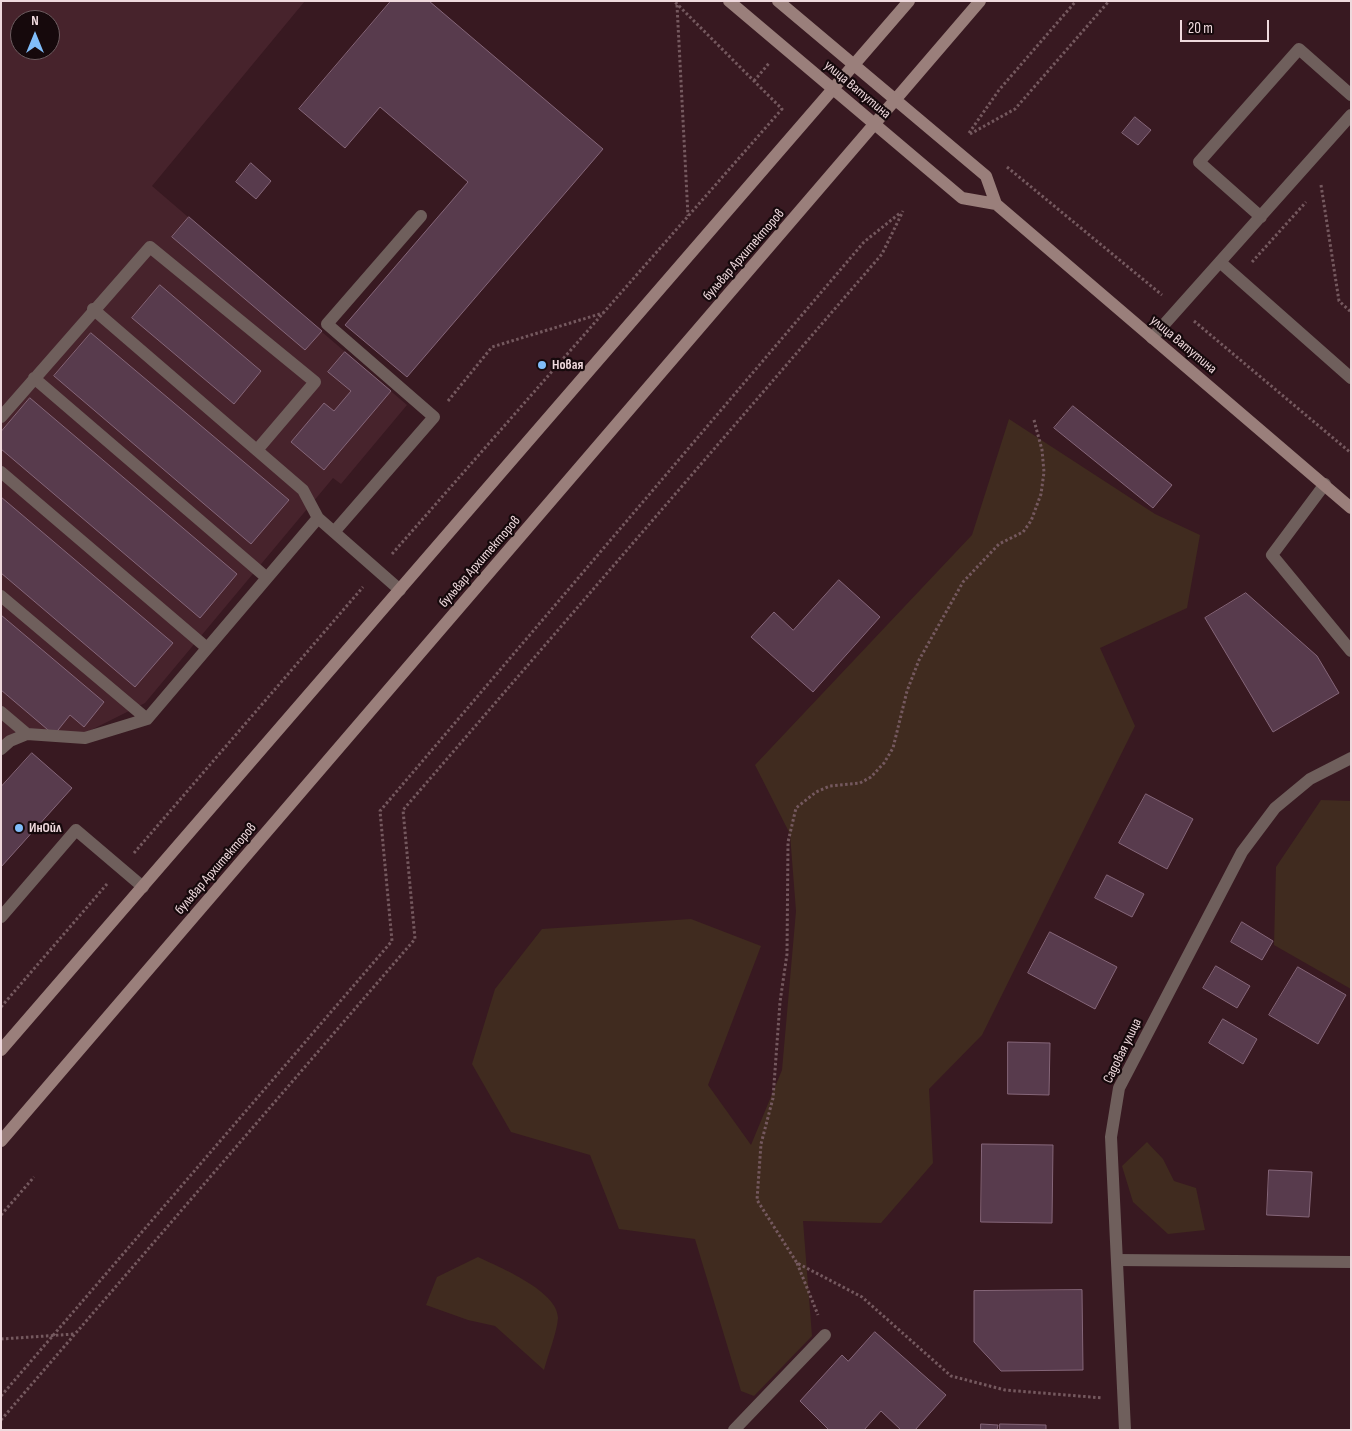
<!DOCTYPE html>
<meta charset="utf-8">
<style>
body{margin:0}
#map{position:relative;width:1352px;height:1431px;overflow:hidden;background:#381921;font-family:"Sofia Sans Condensed",sans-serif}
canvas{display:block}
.frame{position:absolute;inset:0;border:2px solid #efd9dd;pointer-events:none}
.north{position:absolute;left:10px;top:10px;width:50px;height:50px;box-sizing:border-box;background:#16090c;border:1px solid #6d5c60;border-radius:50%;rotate:0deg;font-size:14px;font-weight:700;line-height:20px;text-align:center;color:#efd9dd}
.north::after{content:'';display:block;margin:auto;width:18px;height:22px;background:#80bdfa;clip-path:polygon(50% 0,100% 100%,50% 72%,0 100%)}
.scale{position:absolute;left:1180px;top:20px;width:89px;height:22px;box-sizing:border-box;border:2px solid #efd9dd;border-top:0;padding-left:6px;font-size:15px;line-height:18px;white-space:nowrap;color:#efd9dd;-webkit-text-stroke:4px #16090c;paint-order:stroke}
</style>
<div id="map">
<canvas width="1352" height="1431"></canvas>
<div class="frame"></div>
<div class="north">N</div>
<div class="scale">20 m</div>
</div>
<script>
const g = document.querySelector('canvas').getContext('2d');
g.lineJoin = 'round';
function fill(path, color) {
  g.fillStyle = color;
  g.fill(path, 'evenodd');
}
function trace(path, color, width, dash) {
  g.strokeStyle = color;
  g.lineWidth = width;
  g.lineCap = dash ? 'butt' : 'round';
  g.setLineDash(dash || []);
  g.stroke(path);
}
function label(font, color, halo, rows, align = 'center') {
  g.font = font + ' "Sofia Sans Condensed",sans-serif';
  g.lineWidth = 4.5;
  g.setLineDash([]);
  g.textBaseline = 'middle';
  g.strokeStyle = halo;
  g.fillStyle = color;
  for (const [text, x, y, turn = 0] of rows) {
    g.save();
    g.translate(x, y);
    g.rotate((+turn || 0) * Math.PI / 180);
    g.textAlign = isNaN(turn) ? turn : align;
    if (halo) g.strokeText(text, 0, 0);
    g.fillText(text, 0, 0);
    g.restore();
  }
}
fill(new Path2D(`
 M1 1H305L152 186 407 405 341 484 333 478 145 703 85 733 16 731 1 743ZM20 20H50V50H20Z`), '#47232c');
fill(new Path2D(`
 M1009 419 1155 514 1200 535 1187 608 1100 648 1135 726 982 1035 929 1089 933 1163 881 1223 803 1221 812 1336 754 1396 741 1391 695 1239 619 1229 590 1155 511 1132 472 1064 495 989 542 929 691 919 761 946 708 1085 751 1145 782 1070 796 911 790 834 755 765 972 535Z
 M1321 800 1351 801V989L1274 945 1276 867Z
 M1147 1142 1163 1159 1174 1181 1196 1188 1205 1230 1168 1234 1133 1202 1122 1166Z
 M478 1257C499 1267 558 1291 558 1318 557 1332 548 1355 544 1370L495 1326 468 1320 426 1305 437 1277Z`), '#402b1f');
const building = new Path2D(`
 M391 1H429L603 149 407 377 345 325 468 182 380 107 345 148 299 109Z
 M1135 117 1151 130 1138 145 1122 133Z
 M251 163 271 181 256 199 236 182Z
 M189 217 322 331 305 350 172 237Z
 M160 285 261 371 234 404 132 318Z
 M91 333 289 500 251 544 54 376Z
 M345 352 391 391 324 470 291 442 324 403 334 411 351 391 328 372Z
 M30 398 237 574 200 618 1 449V432Z
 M1073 406 1172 485 1153 508 1054 428Z
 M1 497 173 643 135 687 1 573Z
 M839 580 880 617 813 692 751 637 774 612 793 630Z
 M1246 593 1317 656 1339 693 1273 732 1205 618Z
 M1 615 104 702 84 727 70 715 54 735 1 690Z
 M32 753 72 788 1 867V787Z
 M1146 794 1193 819 1167 869 1119 843Z
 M1107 875 1144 894 1132 917 1095 898Z
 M1242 922 1273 941 1262 960 1231 942Z
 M1050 932 1117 967 1095 1009 1028 973Z
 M1216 966 1250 986 1237 1008 1203 988Z
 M1298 967 1346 995 1318 1044 1269 1015Z
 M1223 1019 1257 1039 1243 1064 1209 1043Z
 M1008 1042 1050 1043 1049 1095 1008 1094Z
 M982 1144 1053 1145 1052 1223 981 1222Z
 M1269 1170 1312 1172 1309 1217 1267 1215Z
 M1082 1290 1083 1370 1001 1371 974 1342V1291Z
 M875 1332 946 1395 915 1430H901L881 1411 864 1430H829L800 1401 842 1355 848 1361Z
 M981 1424 998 1425 997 1430H981Z
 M1000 1424 1046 1425V1430H1000Z`);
fill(building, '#583b4d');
trace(building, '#856679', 1);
trace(new Path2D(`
 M677 5 688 216
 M754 81 770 62
 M969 133 999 90 1076 1
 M970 134 1015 109 1109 1
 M1007 167 1162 295
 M1321 185 1339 301 1351 312
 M1252 262 1306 202
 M1194 321 1351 453
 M448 401 492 347 603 313
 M1034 420 1042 450 1044 472 1041 494 1031 521 1023 532 999 544 963 582 919 660 907 691 893 748 884 763 871 777 860 783 830 786 816 792 796 808 788 842 787 954 780 1002 773 1098 761 1144 757 1200 797 1263 862 1297 951 1376 1005 1390 1103 1398
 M392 554 782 109 674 1
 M134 853 363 587
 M1 1007 107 884
 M1 1215 34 1177
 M797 1263 818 1315
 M1 1339 75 1334
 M1 1396 392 941 380 811 864 242 900 213
 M1 1420 415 939 403 810 882 254 903 211`), '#75595f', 3, [2.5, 2.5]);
trace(new Path2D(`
 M1261 217 1199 162 1299 49 1351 95
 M1221 263 1351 378
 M93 309 303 490 318 518 400 590
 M1152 338 1351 115
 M34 378 267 578
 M1 417 150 247 315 382 257 450
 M1 472 207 648
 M1325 484 1272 555 1351 651
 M334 532 434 417 327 324 421 216
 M1 596 147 719
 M1 712 27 734
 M1 749 10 741 27 734 85 738 147 719 318 518
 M1 917 76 830 143 887
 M1117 1260 1351 1262`), '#6f5f5c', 12);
trace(new Path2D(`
 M734 1430 825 1335
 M1125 1430 1111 1137 1119 1088 1242 852 1275 808 1310 779 1351 758`), '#6f5f5c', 12);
trace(new Path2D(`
 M729 1 962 198 996 204
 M778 1 986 176 996 204 1351 508
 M1 1050 909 1
 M1 1141 980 1`), '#9a7f7b', 12);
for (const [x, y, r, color] of [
 [542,365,5,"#80bdfa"],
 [19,828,5,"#80bdfa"]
]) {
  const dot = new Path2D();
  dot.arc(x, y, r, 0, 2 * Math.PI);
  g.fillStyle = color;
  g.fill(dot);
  trace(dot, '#16090c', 2);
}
label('14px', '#efd9dd', '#16090c', [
 ["улица Ватутина",857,90,40],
 ["бульвар Архитекторов",744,255,-49],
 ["улица Ватутина",1183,345,40],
 ["бульвар Архитекторов",480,562,-49],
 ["бульвар Архитекторов",216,869,-49],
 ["Садовая улица",1123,1051,-64]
]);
label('bold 14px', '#efd9dd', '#16090c', [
 ["Новая",552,365],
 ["ИнОйл",29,828]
], 'left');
</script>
